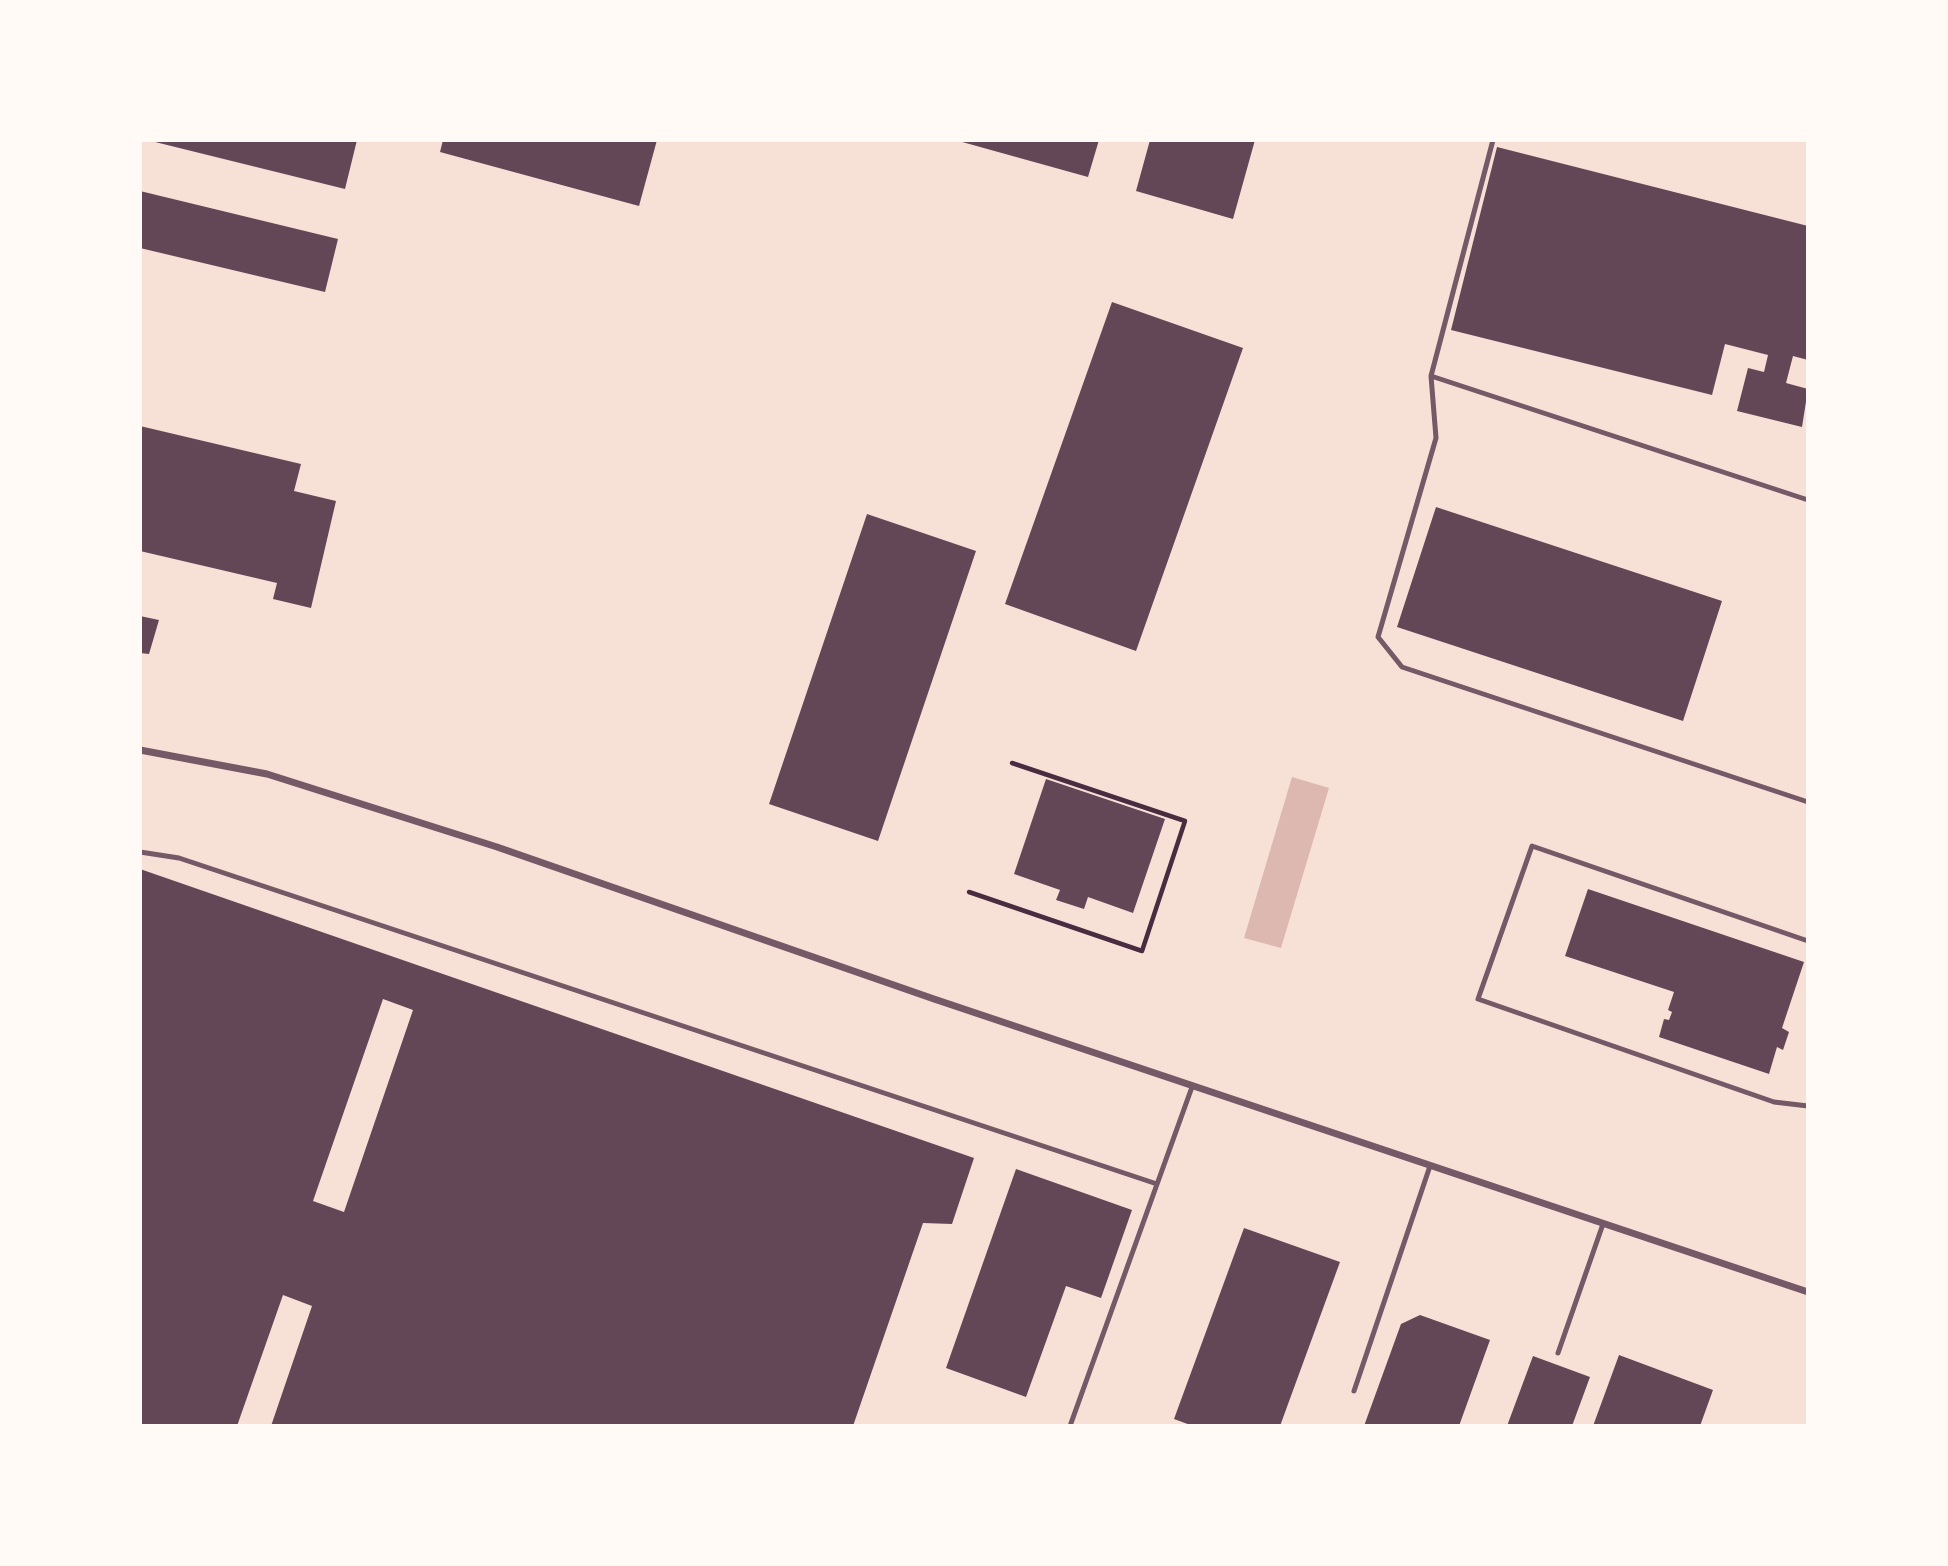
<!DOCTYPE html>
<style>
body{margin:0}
#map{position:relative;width:1948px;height:1566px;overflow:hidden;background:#f7e1d7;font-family:"Roboto Serif",serif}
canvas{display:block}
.frame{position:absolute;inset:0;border:142px solid #fffaf5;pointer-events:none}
</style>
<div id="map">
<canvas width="1948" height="1566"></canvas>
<div class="frame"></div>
</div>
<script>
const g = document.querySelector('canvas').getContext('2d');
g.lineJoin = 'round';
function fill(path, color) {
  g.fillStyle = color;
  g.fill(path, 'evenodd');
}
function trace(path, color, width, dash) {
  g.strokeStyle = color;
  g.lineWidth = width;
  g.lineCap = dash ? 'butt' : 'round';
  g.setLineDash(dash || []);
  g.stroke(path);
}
fill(new Path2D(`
 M1292 777 1329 788 1281 948 1244 938Z`), '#dcb8b0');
fill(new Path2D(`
 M147 140H357L345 189Z
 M443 140H657L639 206 440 152Z
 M955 140H1099L1088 177Z
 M1150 140H1255L1233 219 1136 191Z
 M1497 147 1808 226V360L1793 356 1786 383 1808 389 1802 427 1737 411 1748 368 1764 372 1768 355 1725 344 1712 395 1451 330Z
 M140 191 338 239 325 292 140 248Z
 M1112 302 1243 348 1136 651 1005 604Z
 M140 426 301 464 294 491 336 501 311 608 273 599 277 583 140 551Z
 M1436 507 1722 601 1683 721 1397 627Z
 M867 514 976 551 878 841 769 804Z
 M140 616 159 620 149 654 140 653Z
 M1046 779 1165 819 1133 913 1088 897 1084 909 1056 900 1060 890 1014 874Z
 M140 869 974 1158 952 1224 923 1223 853 1426H271L312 1306 283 1295 237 1426H140ZM383 999 413 1010 344 1212 313 1201Z
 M1588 889 1804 962 1782 1028 1789 1032 1783 1050 1777 1047 1769 1074 1659 1037 1664 1019 1669 1020 1672 1012 1668 1010 1674 992 1565 956Z
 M1016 1169 1132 1210 1101 1298 1066 1286 1026 1397 946 1368Z
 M1244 1228 1340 1262 1280 1426H1193L1174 1419Z
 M1420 1315 1490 1340 1459 1426H1364L1401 1324Z
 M1619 1355 1713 1390 1700 1426H1593Z
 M1533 1356 1590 1377 1572 1426H1507Z`), '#644757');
trace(new Path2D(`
 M969 892 1142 951 1185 821 1012 763`), '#4a2c40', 4.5);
trace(new Path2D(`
 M1493 140 1431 376 1808 500
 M1431 376 1436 438 1378 637 1402 667 1808 802
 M140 852 179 858 1157 1184
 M1808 941 1532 846 1478 999 1774 1102 1808 1106
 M1558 1353 1603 1224
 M1354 1391 1430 1166
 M1070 1426 1192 1087`), '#755966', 5);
trace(new Path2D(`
 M140 750 267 774 497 847 934 999 1808 1292`), '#755966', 7);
</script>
